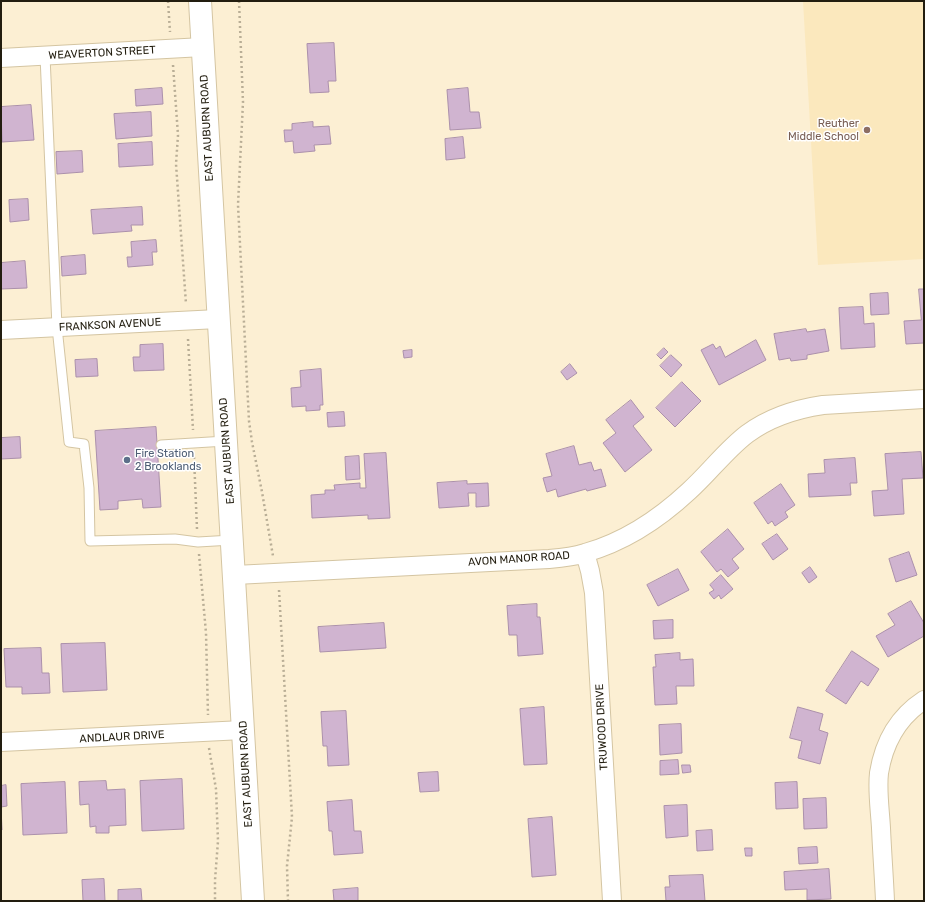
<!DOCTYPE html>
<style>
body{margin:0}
#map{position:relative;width:925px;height:902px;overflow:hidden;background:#fcefd3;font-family:Rubik,sans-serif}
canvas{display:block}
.frame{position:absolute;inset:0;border:2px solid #221d0f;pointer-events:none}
</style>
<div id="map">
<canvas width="925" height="902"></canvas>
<div class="frame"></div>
</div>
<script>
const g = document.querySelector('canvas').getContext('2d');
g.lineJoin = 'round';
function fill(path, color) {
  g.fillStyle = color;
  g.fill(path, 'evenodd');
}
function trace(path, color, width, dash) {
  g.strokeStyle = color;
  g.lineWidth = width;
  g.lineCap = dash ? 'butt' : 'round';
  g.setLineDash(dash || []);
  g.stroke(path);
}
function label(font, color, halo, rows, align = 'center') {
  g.font = font + ' Rubik,sans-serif';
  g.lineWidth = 3;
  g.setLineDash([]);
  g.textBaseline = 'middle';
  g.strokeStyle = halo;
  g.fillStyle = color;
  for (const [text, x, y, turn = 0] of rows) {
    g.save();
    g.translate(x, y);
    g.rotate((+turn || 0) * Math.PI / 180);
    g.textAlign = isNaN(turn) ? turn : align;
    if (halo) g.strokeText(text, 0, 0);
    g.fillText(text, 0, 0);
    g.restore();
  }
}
fill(new Path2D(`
 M803 1H924V259L818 265Z`), '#fbe8bd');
const building = new Path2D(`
 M334 43 336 81H328L329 92 310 93 307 44Z
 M162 88 163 104 136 106 135 90Z
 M468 88 470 112H479L481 128 450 130 447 90Z
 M31 105 34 140 2 142 1 107Z
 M151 112 152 136 116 139 114 114Z
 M313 122V127L329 126 331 144 314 145 315 151 294 153 293 141 285 142 284 130H292V124Z
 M463 137 465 158 446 160 445 139Z
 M152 142 153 165 119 167 118 144Z
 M82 151 83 172 57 174 56 152Z
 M28 199 29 220 10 222 9 200Z
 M142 207 143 225H131L132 231 93 234 91 210Z
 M156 240 157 252H152L153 265 128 267 127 257H132L131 242Z
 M85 255 86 274 62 276 61 257Z
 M25 261 27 288 1 289V263Z
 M919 289H924V343L906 344 904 321 921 320Z
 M888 293 889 314 871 315 870 294Z
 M863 307 864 324 874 323 875 347 841 349 839 308Z
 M806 329 807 332 825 329 829 351 807 355V359L791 361 790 358 779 360 774 334Z
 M756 340 766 360 719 385 701 350 713 344 716 349 720 346 725 357Z
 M163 344 164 370 134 371 133 357H140V345Z
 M664 348 668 352 661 359 657 355Z
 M412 350V357L404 358 403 351Z
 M671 355 682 365 671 377 660 366Z
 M97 359 98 376 76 377 75 360Z
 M570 364 577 373 567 380 561 372Z
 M321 369 323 405H320V410L306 411V406L292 407 291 388 301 387 300 371Z
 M682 382 701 401 675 427 656 408Z
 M631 400 644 417 633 426 652 450 625 472 603 443 616 433 606 420Z
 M344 412 345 426 328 427 327 413Z
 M156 427 161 507 143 508 142 499 118 501V509L100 510 95 431Z
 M20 437 21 458 1 459V438Z
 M574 446 579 465 591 462 594 471 601 469 606 486 587 491 586 489 558 497 556 489 547 492 543 478 552 476 546 454Z
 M921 452 923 478 902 479 904 514 874 516 872 491 888 490 885 454Z
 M386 453 390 518 368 519V515L312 518 311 495 325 494V490H335L334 485 360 483V488H366L364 454Z
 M359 456 360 479 346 480 345 457Z
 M855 458 857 483H850L851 495 809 497 808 474 825 473 824 460Z
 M467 481V484L488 483 489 506 476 507V493H468L469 506 439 508 437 483Z
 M781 484 795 505 785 512 788 517 775 526 772 521 768 524 754 503Z
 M728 529 744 549 732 559 739 568 728 577 721 569 717 572 701 552Z
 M777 534 788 549 773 560 762 544Z
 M909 552 917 575 896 582 889 559Z
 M810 567 817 577 809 583 802 573Z
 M678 569 689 590 658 606 647 585Z
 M721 575 733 589 721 599 719 595 714 599 709 593 714 590 710 585Z
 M911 601 924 623V636L888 657 876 636 895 625 888 614Z
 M537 604V617H540L543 654 518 656 517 635H509L507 606Z
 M673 620V638L654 639 653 621Z
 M384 623 386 648 320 652 318 627Z
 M105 643 107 690 63 692 61 644Z
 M41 648 42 673H49L50 693 22 694V687H6L4 649Z
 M852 651 879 669 868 686 861 681 846 704 826 691Z
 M680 653V660L693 659 694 686H676L677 704 655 705 653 667H656L655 655Z
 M544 707 547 764 524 765 520 709Z
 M798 707 823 714 819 730 828 733 820 764 798 758 802 741 790 738Z
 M346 711 349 765 328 766 327 746H323L321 712Z
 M681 724 682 753 660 755 659 725Z
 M678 760 679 774 660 775V761Z
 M682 765H690L691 772 683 773Z
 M438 772 439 791 420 792 418 773Z
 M182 779 184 829 142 831 140 781Z
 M106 781 107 790 125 789 126 825 109 826V833H96V826L90 827 89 804 80 805 79 782Z
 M65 782 67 833 23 835 21 784Z
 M797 782 798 808 776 809 775 783Z
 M6 785 7 806 1 807 2 830H1V786Z
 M826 798 827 828 804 829 803 799Z
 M352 800 354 831H361L363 853 334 855 332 831H329L327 802Z
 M687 805 688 836 666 838 664 806Z
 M552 817 556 875 532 877 528 819Z
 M712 830 713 850 697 851 696 831Z
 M817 847 818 863 799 864 798 848Z
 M745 848H752V856H746Z
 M829 869 831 899 807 900V889L785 890 784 872Z
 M703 875 705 901H666L665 887H670L669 876Z
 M104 879 105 901H83L82 880Z
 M358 888V901H334L333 890Z
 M141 889 142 901H118V890Z`);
fill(building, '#d0b4d0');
trace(building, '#ab90ab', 1);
const lane = new Path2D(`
 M45 56 57 327 69 442 84 444 89 488 90 541 175 539 198 542 232 540
 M161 445 226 441`);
const street = new Path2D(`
 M1 58 203 47
 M1 330 218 319
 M585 553 590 571 594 593 612 901
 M235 575 549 559C561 558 573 557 585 553 624 542 659 519 689 491 709 473 726 450 747 434 770 417 796 409 823 405L924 399
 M1 742 243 730
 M885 901C884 877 882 852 881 828 880 810 877 791 879 773 884 742 898 717 924 700`);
const secondary = new Path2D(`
 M200 1 253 901`);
trace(lane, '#d4c5a2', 11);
trace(street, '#d4c5a2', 20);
trace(secondary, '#d4c5a2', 24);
trace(new Path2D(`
 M168 1 170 32
 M239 1 243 102 238 205 249 421 252 442 262 492 273 556
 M173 65 178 135 176 164 186 304
 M188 339 193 430
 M194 457 197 529
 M199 554 206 633 208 715
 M279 590 292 817 287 866 288 901
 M209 748 216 789 218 841 215 880V901`), '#b9ae96', 2.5, [2, 3]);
trace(lane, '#fff', 9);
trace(street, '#fff', 18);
trace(secondary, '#fff', 22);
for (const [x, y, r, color] of [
 [867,130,4,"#8d6e63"],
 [127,460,4,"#5c6f8a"]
]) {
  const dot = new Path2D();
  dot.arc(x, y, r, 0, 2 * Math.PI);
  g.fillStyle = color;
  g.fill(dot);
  trace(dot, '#fff', 1.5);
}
label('11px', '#221d0f', '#fff', [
 ["WEAVERTON STREET",102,53,-3],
 ["EAST AUBURN ROAD",207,128,-93],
 ["FRANKSON AVENUE",110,325,-3],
 ["EAST AUBURN ROAD",227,451,-94],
 ["AVON MANOR ROAD",519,559,-4],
 ["TRUWOOD DRIVE",602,727,-93],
 ["ANDLAUR DRIVE",122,737,-3],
 ["EAST AUBURN ROAD",246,774,-93]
]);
label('11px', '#785e54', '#fff', [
 ["Reuther",859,124],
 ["Middle School",859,137]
], 'right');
label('11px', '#4e5e75', '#fff', [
 ["Fire Station",135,454],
 ["2 Brooklands",135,467]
], 'left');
</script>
